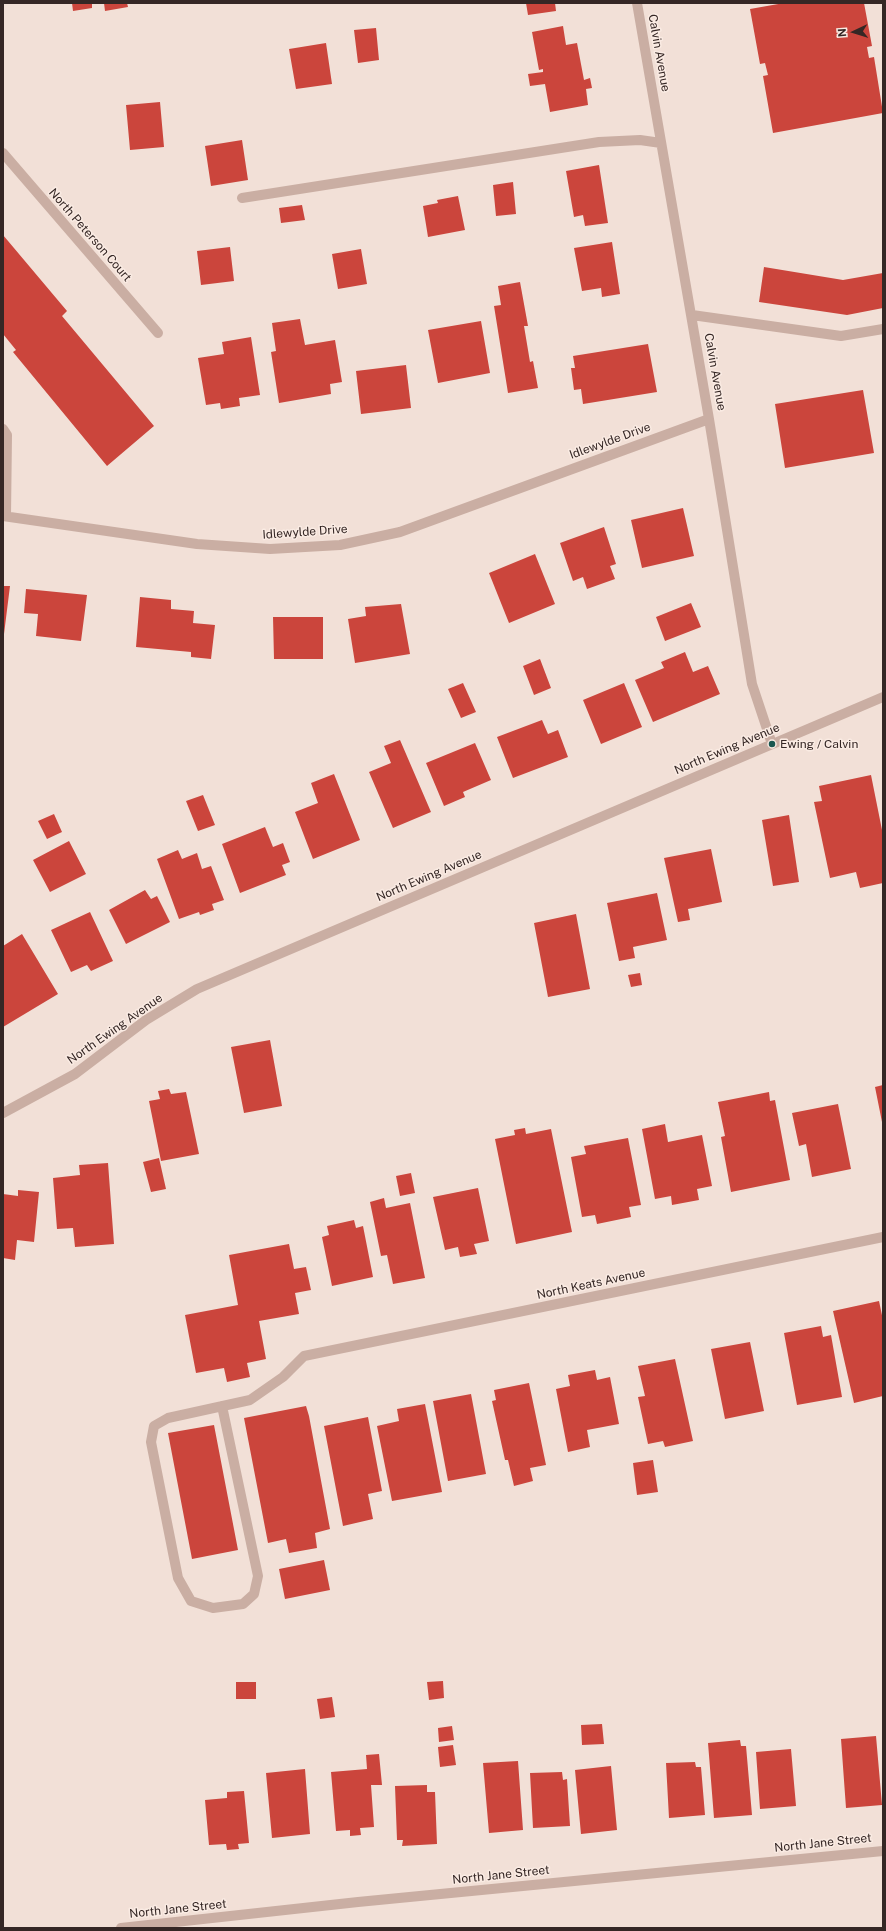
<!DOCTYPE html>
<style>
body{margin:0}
#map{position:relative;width:886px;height:1931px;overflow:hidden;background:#f2e0d7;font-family:"Public Sans",sans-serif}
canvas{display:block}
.frame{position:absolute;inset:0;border:4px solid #352725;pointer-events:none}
.north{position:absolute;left:834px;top:12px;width:40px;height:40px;-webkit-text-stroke:3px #faebe3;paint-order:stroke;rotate:266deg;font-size:11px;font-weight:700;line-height:16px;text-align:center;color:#352725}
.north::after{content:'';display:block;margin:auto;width:14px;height:18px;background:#352725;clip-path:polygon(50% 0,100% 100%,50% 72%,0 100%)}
</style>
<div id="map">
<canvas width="886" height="1931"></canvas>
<div class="frame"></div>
<div class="north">N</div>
</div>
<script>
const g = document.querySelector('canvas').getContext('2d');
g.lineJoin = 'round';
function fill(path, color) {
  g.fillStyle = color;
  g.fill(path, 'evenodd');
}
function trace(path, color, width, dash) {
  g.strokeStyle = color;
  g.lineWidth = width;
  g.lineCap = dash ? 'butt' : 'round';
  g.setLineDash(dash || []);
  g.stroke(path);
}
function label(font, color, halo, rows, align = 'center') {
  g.font = font + ' "Public Sans",sans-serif';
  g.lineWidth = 3;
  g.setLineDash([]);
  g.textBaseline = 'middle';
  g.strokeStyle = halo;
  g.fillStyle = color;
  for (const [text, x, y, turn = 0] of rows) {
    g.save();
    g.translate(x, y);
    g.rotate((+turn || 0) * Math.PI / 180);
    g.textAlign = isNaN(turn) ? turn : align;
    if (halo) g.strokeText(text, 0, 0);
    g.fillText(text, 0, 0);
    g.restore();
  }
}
fill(new Path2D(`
 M72 3H92V8L73 11Z
 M104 3H127L128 7 105 11Z
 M526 3H555L556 11 528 15Z
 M784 3H864L872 46 867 47 869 58 874 57 883 113 773 133 763 76 768 75 765 63 760 64 750 9Z
 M563 26 566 45 577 43 584 80 590 78 592 88 586 89 588 105 550 112 545 84 530 86 528 74 543 72V69L539 70 532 32Z
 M376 28 379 60 358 63 354 30Z
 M326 43 332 84 296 89 289 49Z
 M160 102 164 147 130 150 126 105Z
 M242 140 248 180 211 186 205 146Z
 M599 165 608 223 585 226 583 215 574 217 566 171Z
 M513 182 516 214 496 216 493 185Z
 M458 196 465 230 428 237 423 206 438 203 437 200Z
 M302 205 305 220 281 223 279 208Z
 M3 235 67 311 62 316 154 426 107 466 13 352 16 350 3 334Z
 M612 242 620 294 602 297 601 288 582 291 574 248Z
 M230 247 234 281 201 285 197 251Z
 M361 249 367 284 338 289 332 254Z
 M764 267 843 280 883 273V308L847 315 759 302Z
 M520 282 528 326H524L530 362 533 361 538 388 508 393 494 306 501 305 498 286Z
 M300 319 305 345 335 340 342 382 330 384 331 394 279 403 271 352 276 351 272 323Z
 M481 321 490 373 438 383 428 330Z
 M251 337 260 395 239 398 240 406 221 409 220 403 206 405 198 358 224 354 222 342Z
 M648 344 657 392 583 404 581 389 574 390 571 368H575L573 356Z
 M406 365 411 408 361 414 356 371Z
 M863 390 874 453 785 468 775 404Z
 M683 508 694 556 642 568 631 520Z
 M604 527 616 564 610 566 615 579 587 589 583 577 573 581 560 543Z
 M535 554 555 604 509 623 489 573Z
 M3 586H10L4 634H3Z
 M26 589 87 595 81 641 36 636 38 614 24 613Z
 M140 597 171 600V609L194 611 193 623 215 625 211 659 191 657V652L136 647Z
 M691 603 701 627 665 641 656 617Z
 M401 604 410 654 355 663 348 619 366 616 365 607Z
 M273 617H323V659H274Z
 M685 652 693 672 708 666 720 694 653 722 635 680 664 668 661 662Z
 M540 659 551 688 534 695 523 666Z
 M463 683 476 712 461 718 448 689Z
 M624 683 642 727 601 744 583 700Z
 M542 720 548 734 558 730 568 757 513 778 497 737Z
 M400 740 431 812 393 828 369 772 391 763 384 746Z
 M475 743 491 780 463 792 465 797 444 806 426 763Z
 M334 774 360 840 313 859 295 812 318 803 311 783Z
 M871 775 883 835V883L860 888 856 872 830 878 814 802 822 801 819 786Z
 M203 795 215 825 198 831 186 801Z
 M54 814 62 832 47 839 38 821Z
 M789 815 799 882 773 886 762 820Z
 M265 827 273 847 283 843 290 862 282 865 286 875 240 893 222 844Z
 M69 841 86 874 50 892 33 860Z
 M711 849 722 902 688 909 690 920 678 922 664 858Z
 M178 850 182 859 197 853 202 869 211 866 224 900 212 904 214 910 200 915 199 912 179 919 157 859Z
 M145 890 151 899 157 896 170 922 126 944 109 910Z
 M657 893 667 940 633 947 635 958 619 961 607 903Z
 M90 912 113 961 91 971 87 965 71 972 51 930Z
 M576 914 590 989 548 997 534 923Z
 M22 934 58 994 3 1027V946Z
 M640 973 642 985 631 987 628 975Z
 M270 1040 282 1106 244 1113 231 1047Z
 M883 1085V1122H882L875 1087Z
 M169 1089 171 1094 186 1092 199 1154 161 1161 149 1101 160 1099 158 1091Z
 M769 1092 770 1101 775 1100 790 1180 731 1192 721 1137 725 1136 718 1102Z
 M838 1104 851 1169 812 1177 806 1144 799 1146 792 1113Z
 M665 1124 668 1142 702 1135 712 1186 697 1189 699 1200 672 1205 671 1196 655 1199 642 1129Z
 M525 1128 526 1134 551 1129 572 1232 516 1244 495 1139 515 1135 514 1130Z
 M628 1138 641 1205 629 1207 631 1217 597 1224 595 1215 582 1217 571 1157 586 1154 584 1146Z
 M159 1158 166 1189 151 1192 143 1162Z
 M108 1163 114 1244 75 1247 73 1228 57 1229 53 1178 80 1175 79 1165Z
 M411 1173 415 1193 400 1196 396 1176Z
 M478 1188 489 1241 474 1244 477 1254 460 1257 458 1247 445 1250 433 1197Z
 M18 1190 39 1192 34 1242 17 1240 15 1260 3 1258V1194L18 1196Z
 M384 1198 386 1208 410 1203 425 1278 393 1284 387 1255 381 1256 370 1202Z
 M354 1220 356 1228 363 1226 373 1277 332 1286 322 1237 329 1235 327 1226Z
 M289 1244 294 1269 306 1267 311 1290 295 1293 299 1314 259 1321 266 1359 247 1363 250 1377 227 1382 224 1368 196 1373 185 1315 238 1305 229 1255Z
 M879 1301 883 1320V1396L854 1403 833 1311Z
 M821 1326 823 1337 831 1335 842 1397 797 1405 784 1333Z
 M750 1342 764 1411 725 1419 711 1349Z
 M675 1359 693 1441 665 1447 663 1441 648 1444 638 1397 645 1396 638 1366Z
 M595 1370 597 1380 610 1377 619 1424 587 1430 590 1447 568 1452 556 1389 570 1386 568 1375Z
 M529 1383 546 1465 530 1468 533 1481 514 1486 508 1460H505L492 1401 496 1400 494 1390Z
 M471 1394 486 1474 448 1481 433 1401Z
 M425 1404 442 1492 392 1501 377 1426 399 1421 397 1409Z
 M306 1406 309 1416 330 1529 315 1533 317 1548 289 1553 286 1539 268 1543 244 1418Z
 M368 1417 382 1491 368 1494 373 1519 343 1526 324 1426Z
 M214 1425 238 1550 192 1559 168 1433Z
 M653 1460 658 1492 637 1495 633 1463Z
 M324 1560 330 1590 285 1599 279 1569Z
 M443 1681 444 1698 429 1700 427 1682Z
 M236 1682H256V1699H236Z
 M332 1697 335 1717 320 1719 317 1699Z
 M602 1724 604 1744 582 1745 581 1725Z
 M452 1726 454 1740 439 1742 438 1728Z
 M876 1736 882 1805 846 1808 841 1739Z
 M740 1740 741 1746H746L752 1815 714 1818 708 1743Z
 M453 1745 456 1765 440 1767 438 1747Z
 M791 1749 796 1806 760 1809 756 1752Z
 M379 1754 382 1785H371L374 1827 360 1828 361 1835 350 1836V1830L336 1831 331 1772 367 1769 366 1755Z
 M518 1761 523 1830 489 1833 483 1763Z
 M695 1762 696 1767H701L705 1815 669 1818 666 1763Z
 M611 1766 617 1830 581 1834 575 1770Z
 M305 1769 310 1834 272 1838 266 1773Z
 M562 1772 563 1780 567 1779 570 1826 533 1828 530 1773Z
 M427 1785V1792H435L437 1844 402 1846 403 1840H397L395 1786Z
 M244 1791 249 1843 238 1844 239 1849 227 1850 226 1844 209 1845 205 1800 227 1798V1792Z`), '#cb453c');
trace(new Path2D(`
 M637 3 709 419 752 684 772 744
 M3 153 158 333
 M242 198 599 142 640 140 661 143
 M692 315 841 336 883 329
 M3 429 7 435 6 516
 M3 516 197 544 270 549 340 545 400 532 709 419
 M3 1113 75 1074 146 1020 197 989 883 697
 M222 1406 258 1576 254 1594 243 1604 213 1608 191 1601 178 1578 151 1442 154 1426 168 1418 250 1400 283 1377 304 1356 883 1237
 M121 1928 358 1902 883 1851`), '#caaea3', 10);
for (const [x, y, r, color] of [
 [772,744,4,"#195750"]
]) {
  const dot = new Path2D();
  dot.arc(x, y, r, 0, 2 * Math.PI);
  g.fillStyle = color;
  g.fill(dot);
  trace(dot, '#faebe3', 1.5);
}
label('12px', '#352725', '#faebe3', [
 ["Calvin Avenue",659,53,80],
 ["North Peterson Court",90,235,49],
 ["Calvin Avenue",715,372,80],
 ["Idlewylde Drive",610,441,-20],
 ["Idlewylde Drive",305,532,-4],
 ["North Ewing Avenue",727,749,-23],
 ["North Ewing Avenue",429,876,-23],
 ["North Ewing Avenue",115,1029,-35],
 ["North Keats Avenue",591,1284,-12],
 ["North Jane Street",823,1843,-6],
 ["North Jane Street",501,1875,-6],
 ["North Jane Street",178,1909,-6]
]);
label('12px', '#352725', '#faebe3', [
 ["Ewing / Calvin",780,744]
], 'left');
</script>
